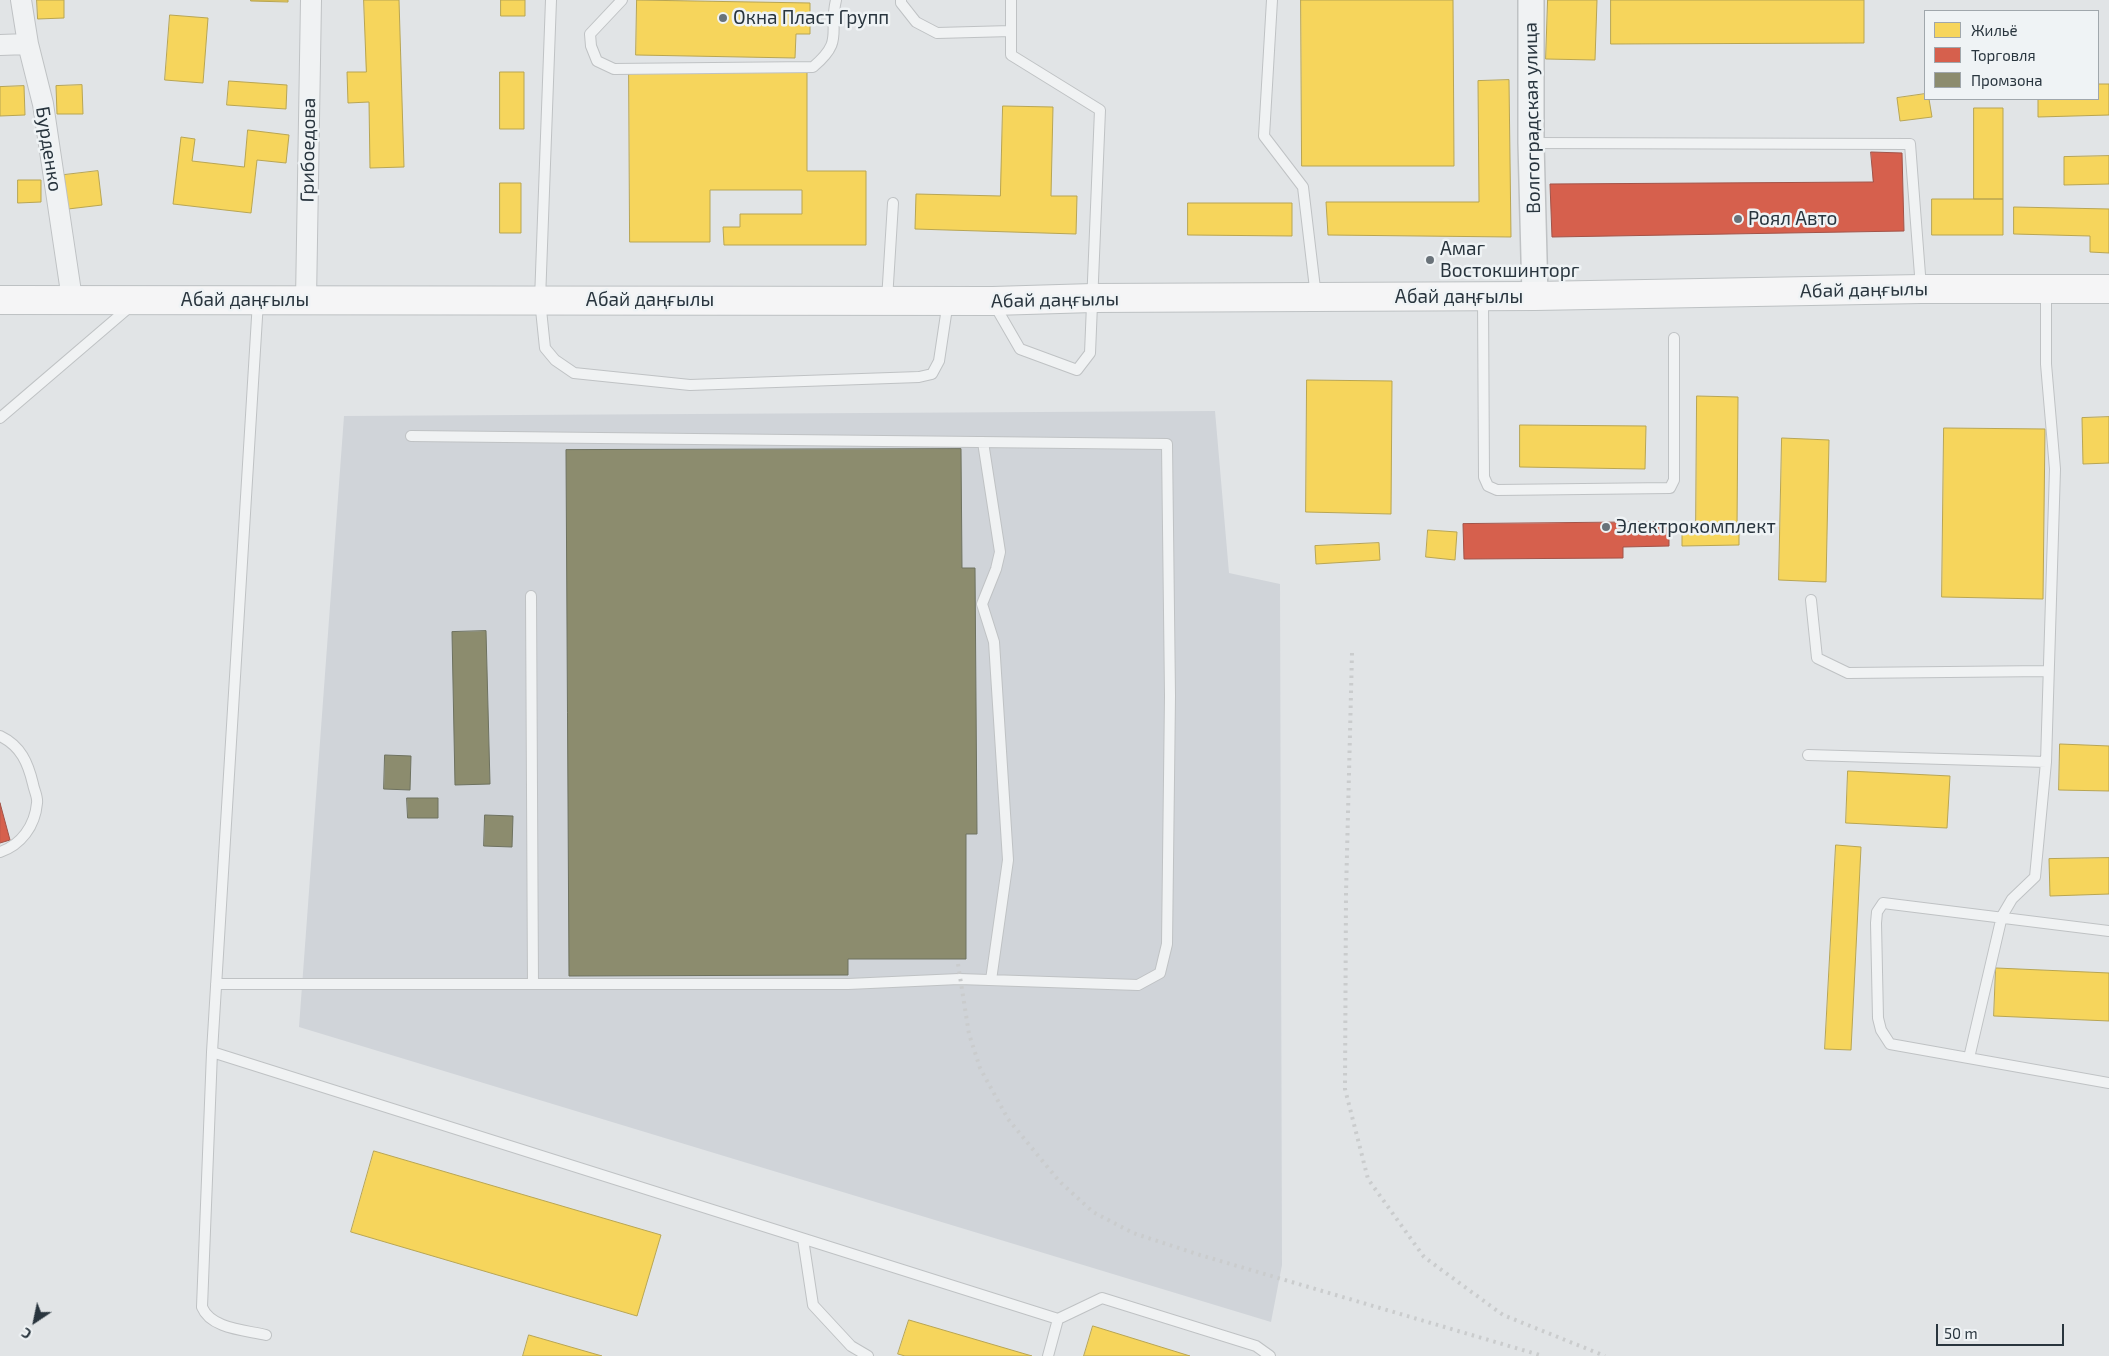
<!DOCTYPE html>
<meta charset="utf-8">
<style>
body{margin:0}
#map{position:relative;width:2109px;height:1356px;overflow:hidden;background:#e1e4e6;font-family:"Exo 2",sans-serif}
canvas{display:block}
.legend{position:absolute;left:1924px;top:10px;width:175px;height:90px;box-sizing:border-box;background:#eff3f5;border:1px solid #a0a7ac;margin:0;padding:6px 9px;list-style:none;font-size:15px;color:#29353e}
.legend li{display:flex;align-items:center;gap:10px;height:25px}
.legend b{width:25px;border:1px solid #a0a7ac}
.north{position:absolute;left:10px;top:1296px;width:50px;height:50px;-webkit-text-stroke:4px #eff3f5;paint-order:stroke;rotate:214deg;font-size:14px;font-weight:700;line-height:20px;text-align:center;color:#29353e}
.north::after{content:'';display:block;margin:auto;width:18px;height:22px;background:#29353e;clip-path:polygon(50% 0,100% 100%,50% 72%,0 100%)}
.scale{position:absolute;left:1936px;top:1324px;width:128px;height:22px;box-sizing:border-box;border:2px solid #29353e;border-top:0;padding-left:6px;font-size:15px;line-height:18px;white-space:nowrap;color:#29353e;-webkit-text-stroke:4px #eff3f5;paint-order:stroke}
</style>
<div id="map">
<canvas width="2109" height="1356"></canvas>
<ul class="legend">
<li><b style="height:14px;background:#f6d55c"></b>Жильё</li>
<li><b style="height:14px;background:#d6604d"></b>Торговля</li>
<li><b style="height:14px;background:#8c8c6e"></b>Промзона</li>
</ul>
<div class="north">С</div>
<div class="scale">50 m</div>
</div>
<script>
const g = document.querySelector('canvas').getContext('2d');
g.lineJoin = 'round';
function fill(path, color) {
  g.fillStyle = color;
  g.fill(path, 'evenodd');
}
function trace(path, color, width, dash) {
  g.strokeStyle = color;
  g.lineWidth = width;
  g.lineCap = dash ? 'butt' : 'round';
  g.setLineDash(dash || []);
  g.stroke(path);
}
function label(font, color, halo, rows, align = 'center') {
  g.font = font + ' "Exo 2",sans-serif';
  g.lineWidth = 5;
  g.setLineDash([]);
  g.textBaseline = 'middle';
  g.strokeStyle = halo;
  g.fillStyle = color;
  for (const [text, x, y, turn = 0] of rows) {
    g.save();
    g.translate(x, y);
    g.rotate((+turn || 0) * Math.PI / 180);
    g.textAlign = isNaN(turn) ? turn : align;
    if (halo) g.strokeText(text, 0, 0);
    g.fillText(text, 0, 0);
    g.restore();
  }
}
fill(new Path2D(`
 M1215 411 1229 573 1280 584 1282 1265 1271 1322 299 1027 344 416Z`), '#d0d4d9');
const homes = new Path2D(`
 M37 0H64V18L38 19Z
 M251 0H288V2L251 1Z
 M364 0H399L404 167 370 168 369 102 348 103 347 72H366Z
 M501 0H525V16H501Z
 M637 0 810 3V34H796L795 58 636 55Z
 M1301 0H1453L1454 166H1302Z
 M1548 0H1597L1595 60 1546 59Z
 M1611 0H1864V43L1611 44Z
 M170 15 208 18 203 83 165 80Z
 M500 72H524V129H500Z
 M629 72H807V171H866V245H724L723 227H740V214H802V190H710V242H630Z
 M1509 80 1511 237 1328 235 1326 202H1479L1478 81Z
 M229 81 287 85 286 109 227 105Z
 M2098 84H2109V115L2038 117V99H2098Z
 M82 85 83 114H57L56 86Z
 M24 86 25 115 0 116V87Z
 M1925 94V99H1929L1932 117 1900 121 1897 98Z
 M1003 106 1053 107 1051 196H1077L1076 234 915 229 916 194 1000 196Z
 M1974 108H2003V199H1974Z
 M248 130 289 135 286 163 257 160 251 213 173 204 181 137 195 139 192 161 244 167Z
 M2109 156V184L2064 185V157Z
 M98 171 102 205 68 209 64 175Z
 M18 180H41V202L18 203Z
 M500 183H521V233H500Z
 M1932 199H2003V235H1932Z
 M1188 203H1292V236L1188 235Z
 M2014 207 2109 209V253L2090 252V236L2014 234Z
 M1307 380 1392 381 1391 514 1306 512Z
 M1697 396 1738 397 1737 529H1696Z
 M2109 417V463L2083 464 2082 418Z
 M1520 425 1646 426 1645 469 1520 467Z
 M1944 428 2045 429 2043 599 1942 597Z
 M1782 438 1829 440 1826 582 1779 580Z
 M1428 530 1457 532 1455 560 1426 557Z
 M1739 530V545L1682 546V531Z
 M1379 543 1380 560 1316 564 1315 546Z
 M2060 744 2109 746V791L2059 790Z
 M1848 771 1950 776 1947 828 1846 823Z
 M1836 845 1861 847 1851 1050 1825 1049Z
 M2109 858V894L2050 896 2049 859Z
 M1996 968 2109 973V1021L1994 1016Z
 M374 1151 661 1235 637 1316 351 1232Z
 M909 1320 1032 1356H905L898 1354Z
 M1093 1326 1190 1356H1084Z
 M529 1335 602 1356H523Z`);
fill(homes, '#f6d55c');
trace(homes, '#b8a553', 1);
const shops = new Path2D(`
 M1871 152 1902 153 1904 231 1552 237 1550 184 1873 182Z
 M1669 522V546L1623 547V558L1464 559 1463 524Z
 M0 803 10 840 0 843Z`);
fill(shops, '#d6604d');
trace(shops, '#a25348', 1);
const industry = new Path2D(`
 M961 449 962 568H975L977 834H966V959H848V975L569 976 566 450Z
 M486 631 490 784 455 785 452 632Z
 M385 755 411 756 410 790 384 789Z
 M407 798H438V818H408Z
 M485 815 513 816 512 847 484 846Z`);
fill(industry, '#8c8c6e');
trace(industry, '#6e7260', 1);
const service = new Path2D(`
 M551 0 540 300 545 348 555 360 574 373 690 385 919 377 932 374 939 361 948 301
 M622 0 590 34 591 46 597 61 614 69 813 67C845 40 828 33 836 0
 M901 0V3L916 22 937 33 1011 31
 M1272 0 1264 136 1303 187 1316 297
 M1531 143 1910 144 1921 288
 M1483 298 1484 477 1488 486 1497 490 1670 488 1674 480V338
 M887 300 893 203
 M258 301 212 1052 202 1307C211 1329 245 1330 266 1335
 M994 304 1020 349 1077 370 1090 353 1100 110 1011 55V0
 M0 418 132 305
 M983 442 1000 552 996 569 982 604 994 642 1008 860 991 980
 M531 596 533 984
 M1811 600 1817 658 1848 673 2048 671
 M0 736C21 746 28 763 33 784 34 790 38 797 37 803 35 826 21 845 0 852
 M1808 755 2046 762
 M2109 931 1883 903 1877 912 1876 923 1878 1018 1881 1030 1890 1044 2109 1083
 M216 984H848L959 979 1138 985 1160 973 1167 944 1170 696 1167 444 411 436
 M212 1052 1058 1319 1102 1298 1256 1346 1270 1356
 M1969 1058 2002 916 2012 899 2035 877 2046 762 2055 469 2046 364V291
 M803 1239 813 1305 851 1346 868 1356
 M1048 1356 1058 1319`);
const minor = new Path2D(`
 M21 0 28 44 43 104 72 299
 M0 45 28 44
 M306 300 311 0`);
const tertiary = new Path2D(`
 M1531 0V143L1535 296`);
const primary = new Path2D(`
 M0 300 993 301 1093 298 1535 296 1921 289H2109`);
trace(service, '#bfc2c4', 12);
trace(minor, '#bfc2c4', 22);
trace(tertiary, '#bfc2c4', 28);
trace(primary, '#bdc1c3', 30);
trace(service, '#f0f2f3', 10);
trace(minor, '#f0f2f3', 20);
trace(tertiary, '#f0f2f3', 25);
trace(primary, '#f5f5f6', 28);
trace(new Path2D(`
 M1352 653 1346 893 1345 1089 1368 1179 1424 1257 1503 1315 1605 1356
 M958 964 969 1034 980 1068 1008 1119 1059 1181 1093 1212 1133 1233 1200 1255 1543 1356`), '#cacccd', 4, [2.5, 5]);
for (const [x, y, r, color] of [
 [723,18,5,"#697279"],
 [1738,219,5,"#697279"],
 [1430,260,5,"#697279"],
 [1606,527,5,"#697279"]
]) {
  const dot = new Path2D();
  dot.arc(x, y, r, 0, 2 * Math.PI);
  g.fillStyle = color;
  g.fill(dot);
  trace(dot, '#eff3f5', 2);
}
label('19px', '#29353e', '#eff3f5', [
 ["Окна Пласт Групп",733,18],
 ["Роял Авто",1748,219],
 ["Амаг",1440,249],
 ["Востокшинторг",1440,271],
 ["Электрокомплект",1616,527]
], 'left');
label('19px', '#29353e', '#eff3f5', [
 ["Волгоградская улица",1532,118,-91],
 ["Бурденко",49,149,81],
 ["Грибоедова",308,150,-89],
 ["Абай даңғылы",1864,290,-1],
 ["Абай даңғылы",1459,297],
 ["Абай даңғылы",245,300],
 ["Абай даңғылы",650,300],
 ["Абай даңғылы",1055,300,-1]
]);
</script>
